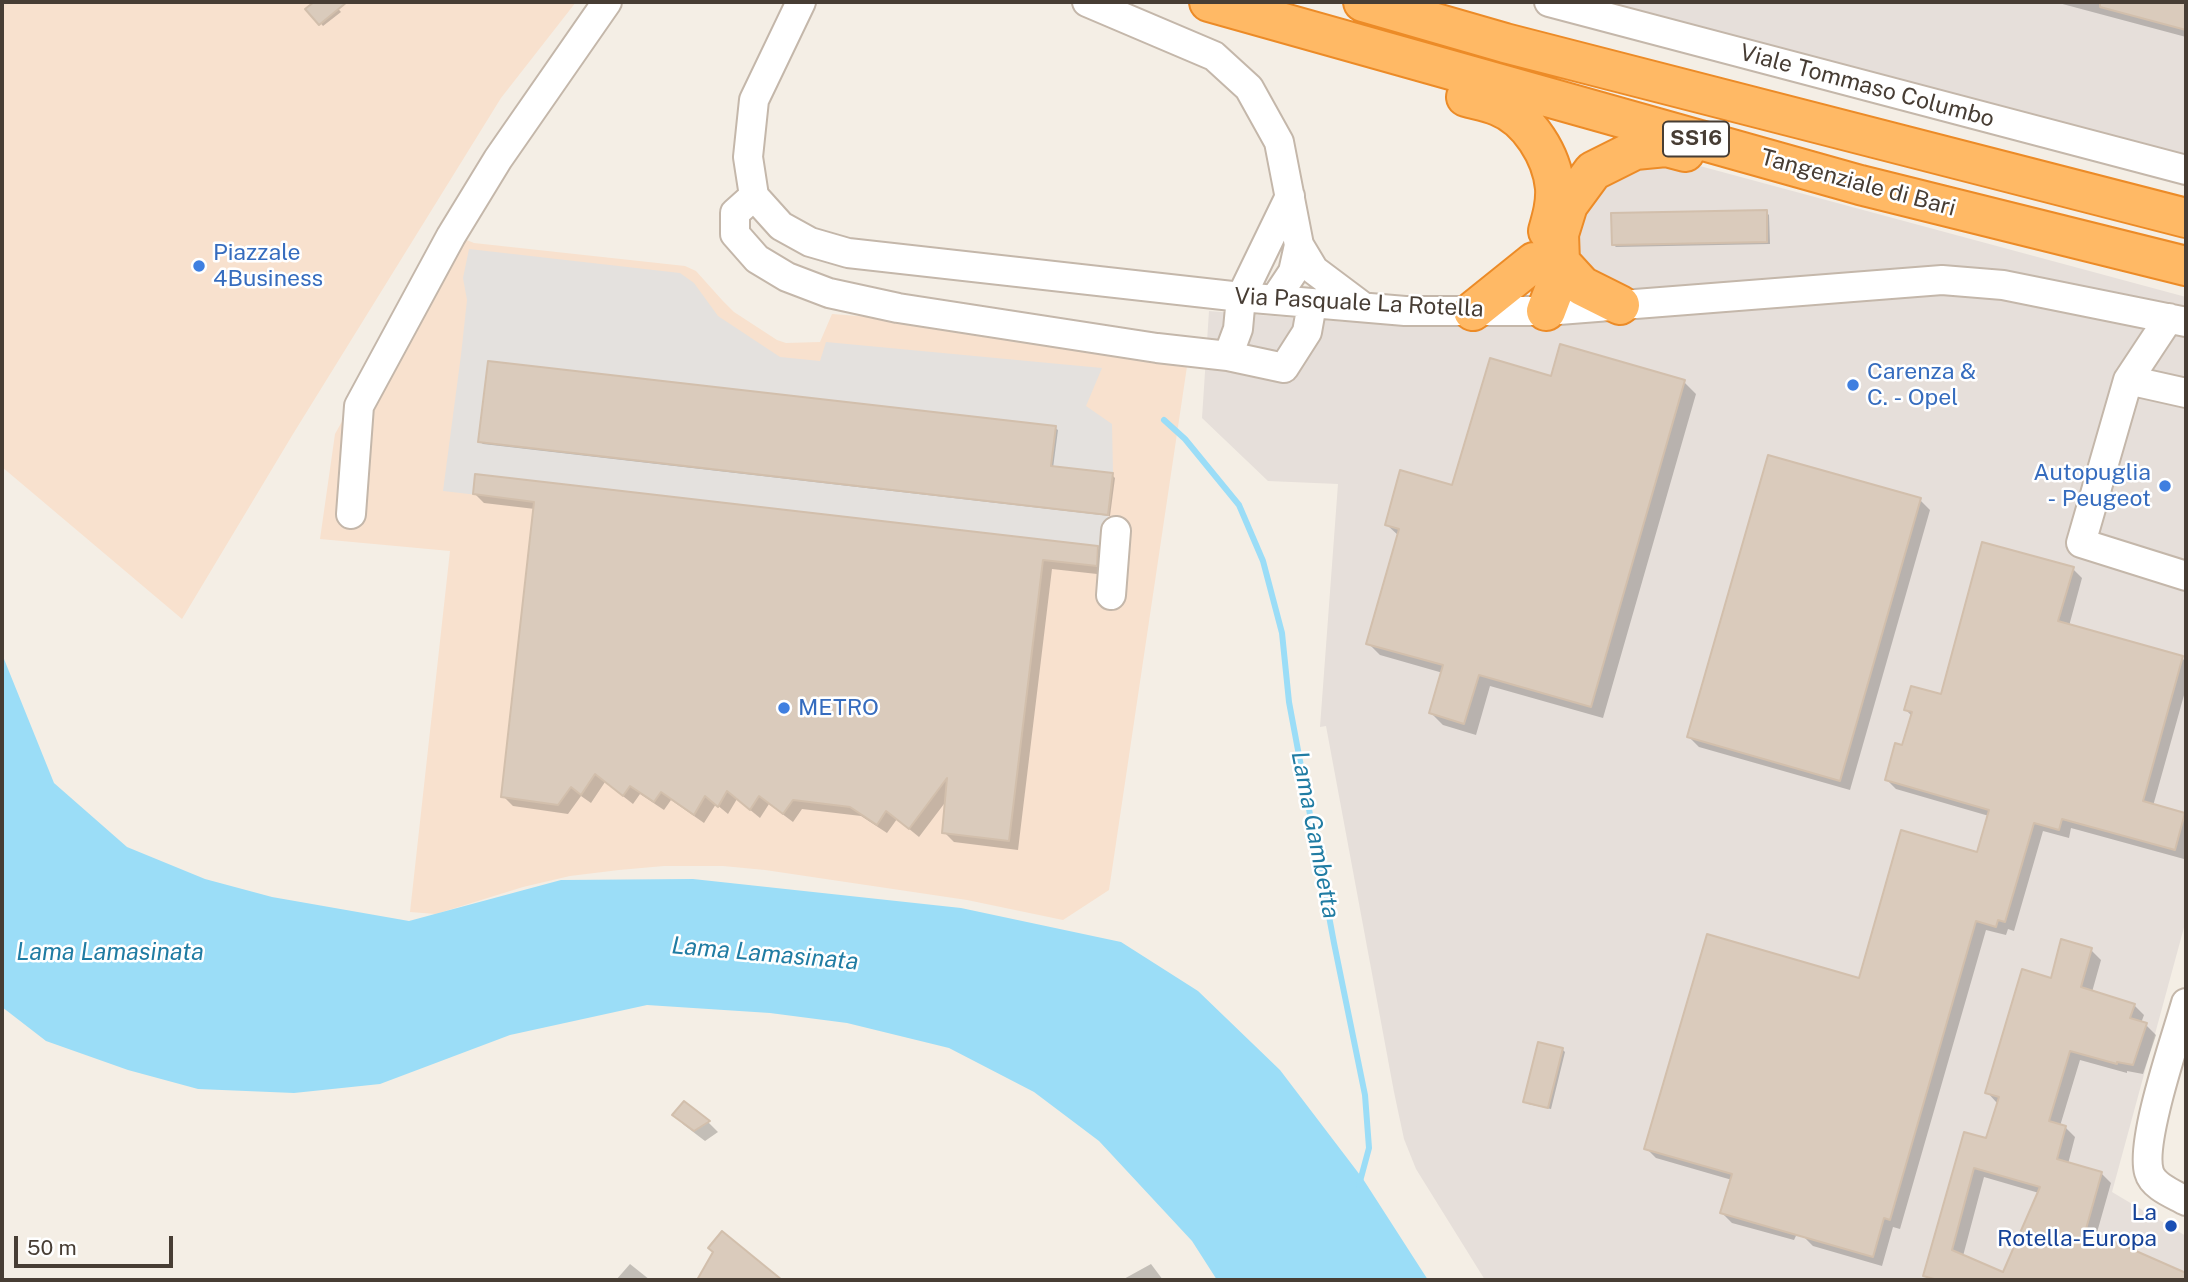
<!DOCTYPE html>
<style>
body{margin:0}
#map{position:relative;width:2188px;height:1282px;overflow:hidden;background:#f4eee5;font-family:"Public Sans",sans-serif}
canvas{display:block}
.frame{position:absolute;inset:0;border:4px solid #473d34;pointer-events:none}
.scale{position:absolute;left:14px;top:1236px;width:159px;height:32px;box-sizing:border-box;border:4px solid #473d34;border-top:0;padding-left:9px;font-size:21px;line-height:24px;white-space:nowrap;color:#473d34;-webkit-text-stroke:5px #fff;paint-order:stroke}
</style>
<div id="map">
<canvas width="2188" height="1282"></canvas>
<div class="frame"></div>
<div class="scale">50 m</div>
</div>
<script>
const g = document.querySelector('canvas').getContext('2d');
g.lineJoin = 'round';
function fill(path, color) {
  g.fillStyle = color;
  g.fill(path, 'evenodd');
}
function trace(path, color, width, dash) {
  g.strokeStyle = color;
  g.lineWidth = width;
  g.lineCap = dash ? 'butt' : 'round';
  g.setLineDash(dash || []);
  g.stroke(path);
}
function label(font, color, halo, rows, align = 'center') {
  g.font = font + ' "Public Sans",sans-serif';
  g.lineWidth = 5;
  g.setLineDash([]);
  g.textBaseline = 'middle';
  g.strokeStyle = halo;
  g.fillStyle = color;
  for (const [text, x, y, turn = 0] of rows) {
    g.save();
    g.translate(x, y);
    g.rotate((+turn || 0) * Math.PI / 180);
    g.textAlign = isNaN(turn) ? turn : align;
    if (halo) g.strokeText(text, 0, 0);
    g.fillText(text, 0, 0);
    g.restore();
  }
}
fill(new Path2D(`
 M2 2H576L501 98 293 434 182 619 2 467Z
 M447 232 474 243 685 266 696 271 722 300 734 312 777 340 786 343 820 342 832 314 884 318 1189 353 1109 890 1063 920 967 900 765 870 723 866H664L619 870 570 876 523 887 436 914 410 912 450 551 320 539 335 434Z`), '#f8e1ce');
fill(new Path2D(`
 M1598 2H2186V155Z
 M1659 155 2186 297V920L2112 1192 2186 1236V1280H1485L1416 1169 1404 1139 1394 1092 1326 726 1320 727 1338 484 1268 481 1202 418 1209 311 1348 322 1563 323 1576 211 1613 171Z`), '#e6dfda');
fill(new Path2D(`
 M469 249 680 273 694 283 718 316 780 357 820 361 826 342 1102 368 1086 406 1112 424 1113 473 1103 567 443 491 461 355 467 300 463 278Z`), '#e4e1de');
fill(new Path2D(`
 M2 654 54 783 127 847 205 879 272 897 409 921 561 880 693 879 961 908 1121 942 1198 991 1280 1070 1363 1179 1428 1280H1217L1192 1241 1099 1141 1034 1092 949 1048 847 1023 770 1013 647 1005 510 1035 380 1084 294 1093 198 1089 128 1070 46 1041 2 1007Z`), '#9bddf7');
fill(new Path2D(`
 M317 2H332L341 12 323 26 308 9Z
 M2055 2H2186V37Z
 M1766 212 1769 215 1770 244 1616 247 1613 244Z
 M1553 378 1684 382 1696 394 1603 718 1490 686 1476 735 1443 725 1431 713 1443 673 1380 655 1368 643 1399 536 1387 525 1453 487Z
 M1055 428 1058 430 1053 468 1112 475 1115 478 1110 516 483 444 480 442Z
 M475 494 1097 548 1107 557 1106 575 1052 569 1018 850 954 842 944 832 947 800 919 837 897 819 887 833 861 816 802 809 793 822 769 804 760 818 737 799 728 814 716 804 704 823 671 800 664 810 640 794 633 804 605 782 591 803 581 796 568 814 513 806 503 796 535 509 484 503Z
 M1920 500 1930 510 1850 790 1699 747 1689 737Z
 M2073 569 2082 578 2069 626 2182 658 2186 662V688L2153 806 2186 817V852L2184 859 2071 828 2069 838 2043 831 2014 931 2008 929 2006 935 1986 930 1900 1229 1893 1227 1882 1266 1813 1246 1803 1236 1804 1219 1794 1240 1732 1223 1722 1213 1732 1180 1656 1158 1646 1148 1861 981 1978 854 1989 816 1896 789 1887 780 1903 747 1912 716 1906 710 1942 696Z
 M2091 950 2101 960 2092 992 2134 1005 2144 1015 2141 1023 2146 1025 2156 1035 2143 1074 2127 1071V1073L2080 1060 2060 1126 2065 1127 2075 1137 2068 1164 2101 1173 2111 1183 2096 1236 2186 1275V1280H1930L1925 1276 1966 1134 1988 1141 1997 1103 1987 1092 2052 980ZM1984 1177 2039 1193 2004 1274 1963 1256Z
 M1562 1049 1565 1052 1551 1109 1528 1104 1525 1101Z
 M684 1103 708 1122 718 1132 705 1141 684 1125 674 1115Z
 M630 1264 650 1280H616Z
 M1151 1264 1163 1280H1122Z`), '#0003');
trace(new Path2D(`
 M1164 420 1185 439 1239 505 1263 561 1282 633 1289 702 1334 943 1365 1095 1369 1148 1359 1185`), '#9bddf7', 6);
const building = new Path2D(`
 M314 2H347L319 25 305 9Z
 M2100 2H2186V30L2100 7Z
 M1767 210V242L1612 245 1611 213Z
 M1560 344 1685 380 1591 707 1479 675 1464 724 1429 713 1443 665 1366 644 1399 529 1385 525 1400 470 1452 485 1490 358 1551 376Z
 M488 361 1056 426 1051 466 1113 473 1108 515 478 442Z
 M1768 455 1921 498 1840 781 1687 737Z
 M475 474 1098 546 1097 566 1043 560 1009 841 942 833 947 778 909 829 886 811 877 825 850 807 793 800 783 814 759 796 750 810 727 791 718 807 705 796 694 815 661 792 654 802 630 786 623 796 595 774 581 795 571 787 558 805 501 797 534 502 473 494Z
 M1982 542 2074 567 2058 621 2183 656 2143 801 2185 813 2175 850 2062 819 2059 830 2034 823 2005 922 1998 920 1996 927 1976 921 1890 1220 1884 1218 1873 1257 1720 1213 1732 1174 1644 1149 1707 934 1859 978 1901 830 1977 852 1989 810 1885 780 1895 743 1902 745 1912 712 1904 710 1911 686 1941 694Z
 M2061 939 2092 948 2081 987 2135 1004 2130 1018 2147 1023 2133 1065 2117 1062V1064L2070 1051 2049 1121 2066 1126 2057 1159 2102 1172 2086 1229 2186 1273V1280H1938L1923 1276 1964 1132 1986 1138 1999 1097 1985 1093 2022 969 2051 978ZM1974 1168 2040 1187 2003 1272 1952 1250Z
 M1538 1042 1563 1048 1548 1108 1523 1102Z
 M684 1101 710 1121 694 1131 672 1115Z
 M722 1231 782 1280H697L713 1252 708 1248Z`);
fill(building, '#dacbbc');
trace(building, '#d2bfac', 2);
const minor = new Path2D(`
 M801 2 754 100 748 157 754 196 781 226 810 242 848 253 1241 297 1405 311H1546L1942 280 2003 285 2186 322
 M1087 2 1214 56 1249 88 1279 142 1299 245 1293 272 1275 299
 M1549 2 2186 170
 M754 196 735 213V234L757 259 787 277 829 293 898 308 1157 348 1228 356 1284 368 1307 332 1312 304
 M1299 245 1314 270 1362 306
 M2169 318 2128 380 2081 543 2186 576
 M1228 356 1238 329 1241 297 1290 196
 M2128 380 2186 393
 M351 514 359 406 451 236 498 159 607 2
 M1111 595 1116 531
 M2186 1003C2176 1038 2140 1141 2149 1172 2153 1187 2174 1194 2186 1201`);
const highway = new Path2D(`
 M1209 2 1860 185 2186 266
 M1363 2 1505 43 2186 218
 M1466 97C1477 100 1488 102 1498 106 1529 118 1552 156 1555 188 1556 203 1552 217 1548 231
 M1560 262 1582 286 1620 305
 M1473 311 1534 262
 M1546 311 1554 290 1560 262 1559 234 1568 205 1593 171 1635 150 1666 147 1685 152`);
trace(minor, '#c4b7aa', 32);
trace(highway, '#ec8b27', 42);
trace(minor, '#fff', 28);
trace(highway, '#ffb965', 38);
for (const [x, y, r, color] of [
 [199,266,7,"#3f7fe0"],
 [1853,385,7,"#3f7fe0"],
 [2165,486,7,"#3f7fe0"],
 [784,708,7,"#3f7fe0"],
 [2171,1226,7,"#1a4fb4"]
]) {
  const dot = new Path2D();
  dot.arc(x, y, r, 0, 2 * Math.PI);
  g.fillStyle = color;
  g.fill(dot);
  trace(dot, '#fff', 2.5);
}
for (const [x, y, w] of [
 [1696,139,66]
]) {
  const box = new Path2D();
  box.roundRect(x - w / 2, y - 17.5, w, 35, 5);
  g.fillStyle = '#fff';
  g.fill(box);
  trace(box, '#473d34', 2);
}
label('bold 21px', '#473d34', null, [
 ["SS16",1696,139]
]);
label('23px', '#473d34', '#fff', [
 ["Viale Tommaso Columbo",1867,86,15],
 ["Tangenziale di Bari",1858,183,15],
 ["Via Pasquale La Rotella",1359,303,3]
]);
label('23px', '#366cbe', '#fff', [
 ["Piazzale",213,253],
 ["4Business",213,279],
 ["Carenza &",1867,372],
 ["C. - Opel",1867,398],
 ["Autopuglia",2151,473,"right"],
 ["- Peugeot",2151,499,"right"],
 ["METRO",798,708]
], 'left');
label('23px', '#164399', '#fff', [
 ["La",2157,1213],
 ["Rotella-Europa",2157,1239]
], 'right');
label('italic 24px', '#207ca3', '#fff', [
 ["Lama Gambetta",1315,835,79],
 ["Lama Lamasinata",110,953],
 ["Lama Lamasinata",765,954,5]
]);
</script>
